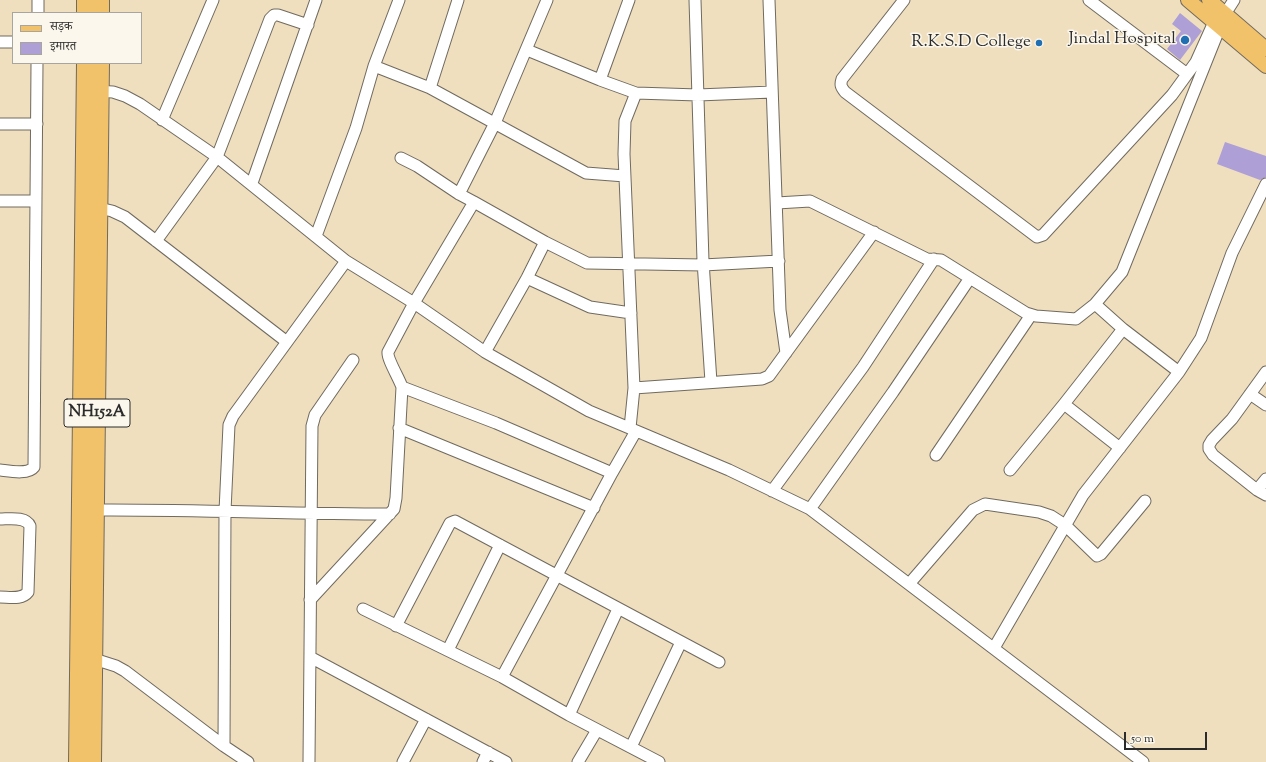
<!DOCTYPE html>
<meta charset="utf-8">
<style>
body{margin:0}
#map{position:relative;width:1266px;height:762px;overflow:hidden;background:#efdfbf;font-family:"Sorts Mill Goudy","Noto Serif Devanagari",serif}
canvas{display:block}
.legend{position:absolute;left:12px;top:12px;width:130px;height:52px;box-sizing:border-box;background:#fbf7ec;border:1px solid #a8a59f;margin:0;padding:5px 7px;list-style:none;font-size:12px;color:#2b2b2b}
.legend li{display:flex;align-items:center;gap:8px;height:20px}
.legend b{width:20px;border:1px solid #a8a59f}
.scale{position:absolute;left:1124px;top:732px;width:83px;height:18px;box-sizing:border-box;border:2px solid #2b2b2b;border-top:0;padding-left:5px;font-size:12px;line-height:14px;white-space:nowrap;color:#2b2b2b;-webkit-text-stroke:3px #fbf7ec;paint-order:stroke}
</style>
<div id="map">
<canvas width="1266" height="762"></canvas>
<ul class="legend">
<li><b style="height:5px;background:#f2c26a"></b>सड़क</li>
<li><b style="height:11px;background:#ae9fd6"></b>इमारत</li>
</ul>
<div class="scale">50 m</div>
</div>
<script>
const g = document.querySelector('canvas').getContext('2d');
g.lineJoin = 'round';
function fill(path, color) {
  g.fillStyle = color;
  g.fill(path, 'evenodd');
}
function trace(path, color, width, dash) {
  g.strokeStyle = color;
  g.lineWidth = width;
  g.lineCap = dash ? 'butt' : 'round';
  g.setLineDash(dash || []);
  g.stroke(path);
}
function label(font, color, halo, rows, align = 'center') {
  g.font = font + ' "Sorts Mill Goudy",serif';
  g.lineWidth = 3;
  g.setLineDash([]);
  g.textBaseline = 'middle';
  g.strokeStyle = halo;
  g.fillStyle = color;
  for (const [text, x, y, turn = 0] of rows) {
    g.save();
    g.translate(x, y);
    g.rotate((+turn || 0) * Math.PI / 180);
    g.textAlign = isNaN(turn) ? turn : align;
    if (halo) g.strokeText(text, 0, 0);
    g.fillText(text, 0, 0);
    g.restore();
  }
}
fill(new Path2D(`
 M1180 13 1202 31 1180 60 1167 49 1181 31 1172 24Z
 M1225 142 1266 156V177L1260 180 1217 164Z`), '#ae9fd6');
const minor = new Path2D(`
 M695 0 703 261 711 382
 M769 0 780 310 786 353
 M904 0 842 79C840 85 841 87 845 92L1037 237 1043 235 1172 95 1196 62 1214 22
 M1089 0 1187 74
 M38 13V0
 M1225 14 1234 0
 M0 42H13
 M527 50 600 80 636 93 698 95 772 92
 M374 66 430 88 586 173 625 176
 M600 80 629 0
 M430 88 458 0
 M95 91 113 92 125 96 140 104 217 157 346 261 414 303 485 352 589 411 729 470 810 509 1143 762
 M162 120 213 0
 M0 124H37
 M401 158 417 166 459 194 474 202 545 242 587 263 703 265 779 261
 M252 183 316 0
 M459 194 495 123 547 0
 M0 201H36
 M777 203 810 201 927 259 941 260 1026 313 1036 316 1076 319 1095 304 1122 272 1220 27
 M99 208 112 211 125 217 287 342
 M316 236 356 128 374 66 399 0
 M156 241 217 157 270 19 274 15H278L308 25
 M527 278 590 307 631 313
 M1095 304 1123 329 1179 372
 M485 352 527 278 545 242
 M1266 372 1232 419 1212 440 1209 445V449L1213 455 1257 490 1266 495
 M402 387 496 423 612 473
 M634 388 762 379 769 376 874 232
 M1250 394 1266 405
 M1064 404 1120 448
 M399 428 594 508
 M630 428 634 388 624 154 625 121 636 93
 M936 455 1031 315
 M0 470C9 471 28 475 34 467L37 63
 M1010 470 1064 404 1123 329
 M1257 490 1266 479
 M772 491 863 367 934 259
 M810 509 893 392 970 278
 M90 510C190 509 290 514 390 514
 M0 519C9 519 26 516 30 526L28 592C22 600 9 597 0 597
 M909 584 973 510 985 504 1039 512 1051 516 1065 525 1097 556 1101 554 1145 501
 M310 600 394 509 396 498 402 387C399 378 387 359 388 352L414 303 474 202
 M363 609 502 677 569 715 659 762
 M396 626 450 523 455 521 719 662
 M994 648 1083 495 1179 372 1201 338 1232 253 1266 184
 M448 650 500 545
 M310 657 506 762
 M94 659 116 666 125 671 224 746 248 762
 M502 677 612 473 636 431
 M569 715 618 609
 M224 746 225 511 229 425 233 416 346 261
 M631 747 681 642
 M309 762 312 426 315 415 353 360
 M403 762 426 719
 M483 762 488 752
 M578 762 597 730`);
const major = new Path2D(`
 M1188 0 1266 66
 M1209 0 1266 49`);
const highway = new Path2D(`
 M85 13V0
 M101 13V0
 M77 762 85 63
 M93 762 101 63`);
trace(minor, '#706a5f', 13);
trace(major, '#706a5f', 16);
trace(highway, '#706a5f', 18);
trace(minor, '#fff', 11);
trace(major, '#f2c26a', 14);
trace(highway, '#f2c26a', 16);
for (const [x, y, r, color] of [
 [1185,40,5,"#1f6fb2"],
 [1039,43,4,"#1f6fb2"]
]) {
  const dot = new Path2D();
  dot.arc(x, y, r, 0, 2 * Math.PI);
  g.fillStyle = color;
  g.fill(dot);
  trace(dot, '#fbf7ec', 1.5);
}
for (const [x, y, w] of [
 [97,413,66]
]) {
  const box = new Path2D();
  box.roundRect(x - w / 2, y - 14, w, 28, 3);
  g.fillStyle = '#fbf7ec';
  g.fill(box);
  trace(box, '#2b2b2b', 1);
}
label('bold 16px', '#2b2b2b', null, [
 ["NH152A",97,413]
]);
label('17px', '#2b2b2b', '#fbf7ec', [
 ["Jindal Hospital",1176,40],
 ["R.K.S.D College",1031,43]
], 'right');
</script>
